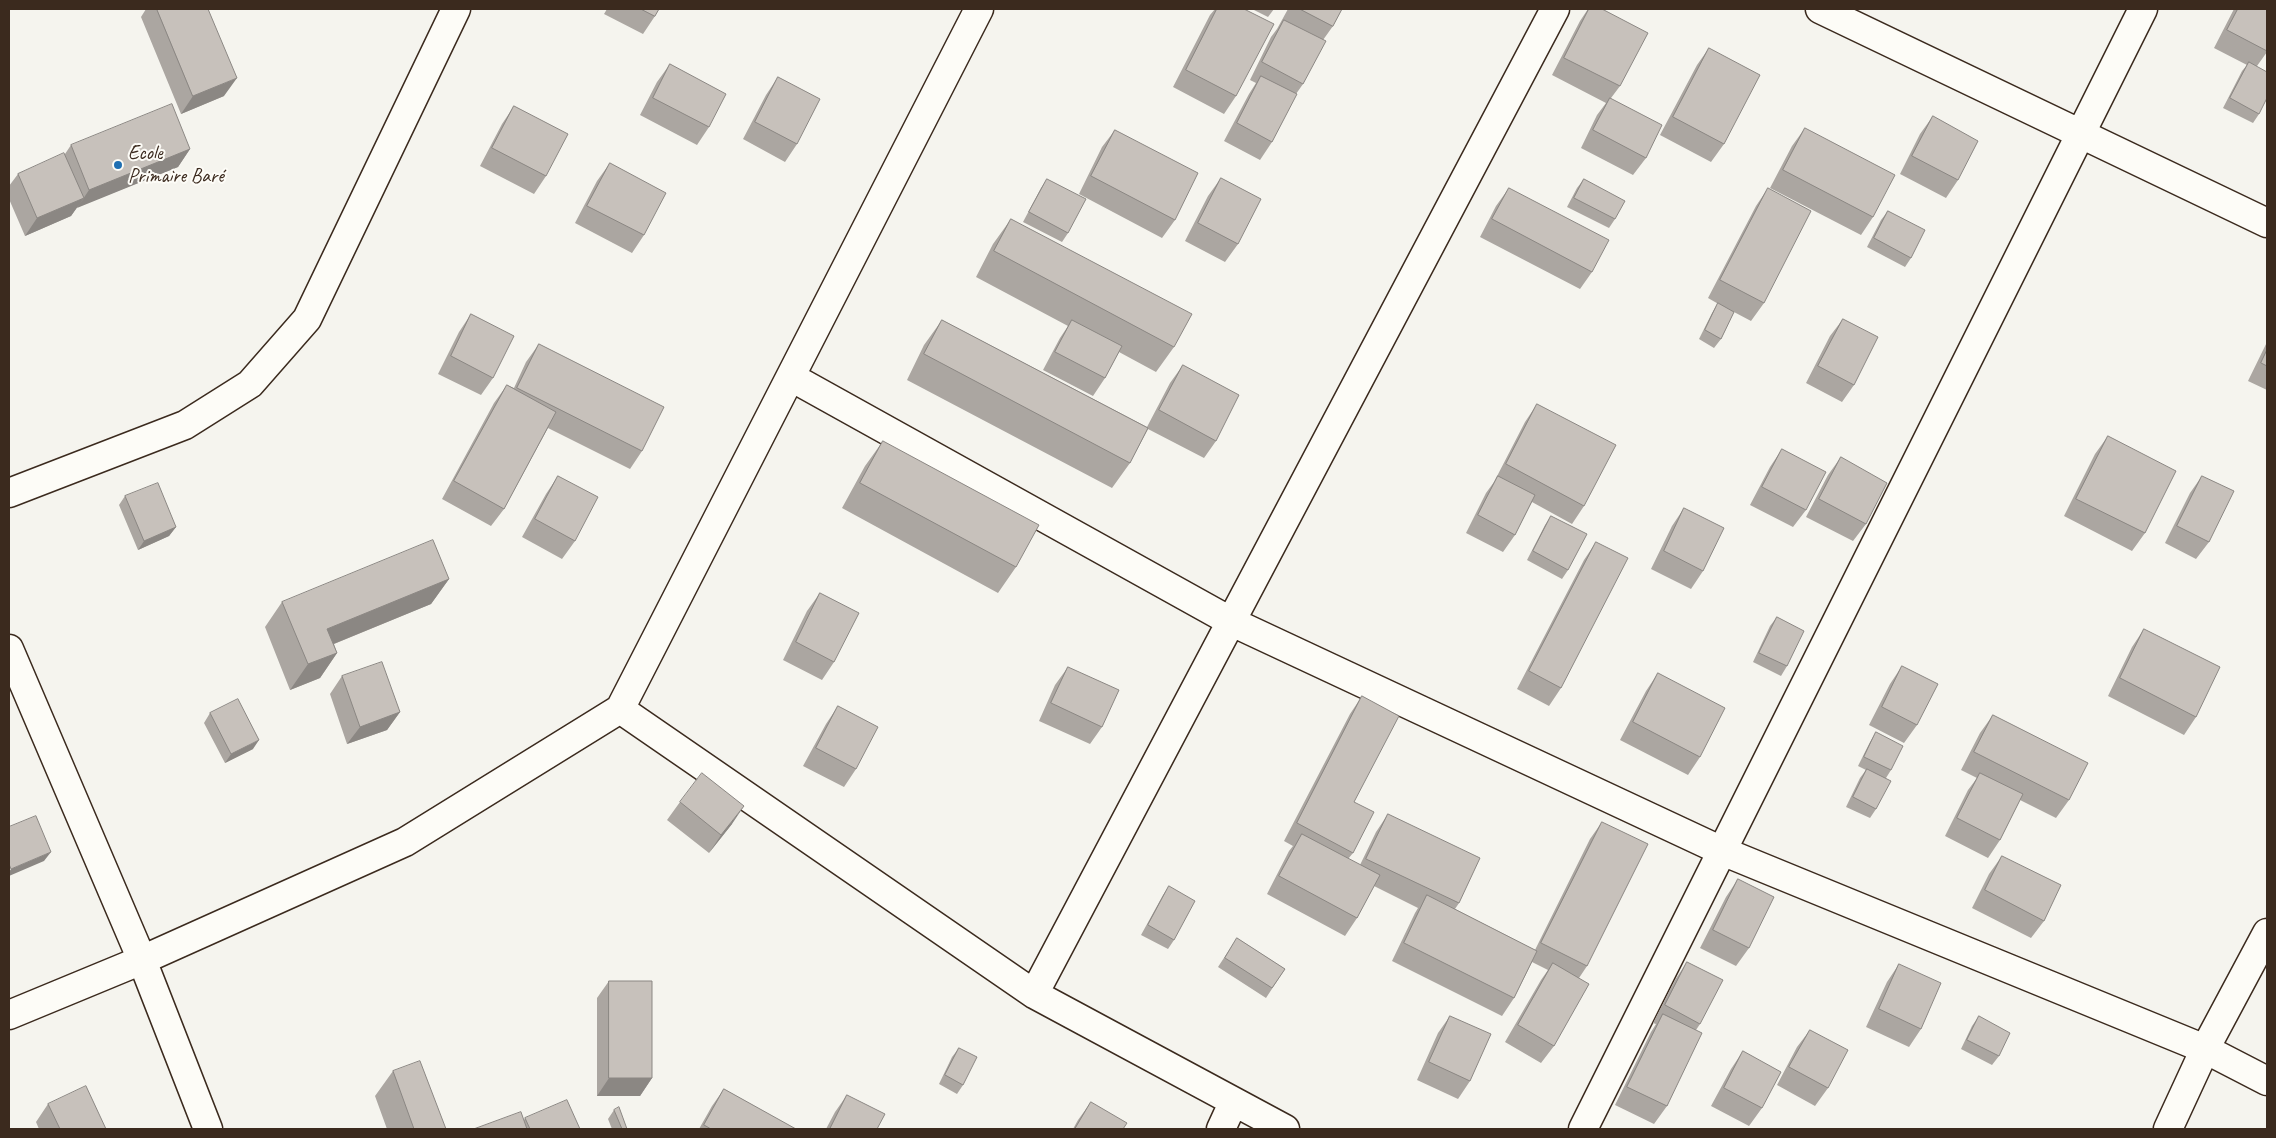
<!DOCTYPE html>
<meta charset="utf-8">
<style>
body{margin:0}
#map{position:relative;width:2276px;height:1138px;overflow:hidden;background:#f5f4ee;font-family:Caveat,sans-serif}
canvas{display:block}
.frame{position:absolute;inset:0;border:10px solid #3b2a1e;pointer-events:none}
</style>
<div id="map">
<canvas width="2276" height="1138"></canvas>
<div class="frame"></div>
</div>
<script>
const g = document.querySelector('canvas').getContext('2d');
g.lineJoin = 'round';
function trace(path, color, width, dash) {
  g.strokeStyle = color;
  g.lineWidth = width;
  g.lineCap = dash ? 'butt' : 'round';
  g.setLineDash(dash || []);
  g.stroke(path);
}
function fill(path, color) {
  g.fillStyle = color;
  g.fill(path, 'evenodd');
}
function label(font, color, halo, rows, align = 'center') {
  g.font = font + ' Caveat,sans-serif';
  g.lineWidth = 4;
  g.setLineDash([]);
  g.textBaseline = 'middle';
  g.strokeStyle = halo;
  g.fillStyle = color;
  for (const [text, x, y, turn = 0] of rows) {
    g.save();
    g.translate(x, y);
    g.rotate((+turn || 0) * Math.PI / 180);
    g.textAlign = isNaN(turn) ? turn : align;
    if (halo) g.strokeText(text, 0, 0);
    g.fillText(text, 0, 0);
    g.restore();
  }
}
const minor = new Path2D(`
 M1820 9 2267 223
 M791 377 1232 622 1722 851 2205 1049 2267 1081
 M9 493 185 425 250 384 307 319 456 9
 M9 649 142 960 9 1015
 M620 709 1034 994 1285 1129
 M1034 994 1555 9
 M208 1129 142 960 405 842 620 709 979 9
 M1221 1129 1233 1103
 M1583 1129 2143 9
 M2168 1129 2205 1049 2267 933`);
trace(minor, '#3b2a1e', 31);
trace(minor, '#fdfcf7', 28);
fill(new Path2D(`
 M146 9H208L224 96 181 114 141 17Z
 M607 9H659L655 16 643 34 604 14Z
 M1215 9H1244L1236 96 1224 114 1173 87 1210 15Z
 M1252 9H1274L1268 17Z
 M1288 9H1342L1333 26 1323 40 1303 84 1296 94 1272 142 1260 160 1224 141 1249 94 1256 83 1250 80 1271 37 1277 29Z
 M1588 9H1602L1620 86 1611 98 1646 158 1633 175 1581 148 1597 115 1606 103 1552 75 1580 21Z
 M2234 9H2267V52L2257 66 2259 114 2253 123 2223 108 2242 71 2247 65 2214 48Z
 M1709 48 1724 144 1711 162 1660 135 1697 65Z
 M670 64 709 127 697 145 640 115 657 82Z
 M778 77 797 144 785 162 743 139 766 95Z
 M514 106 546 176 534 194 480 166 502 124Z
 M1933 116 1958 180 1946 198 1900 174 1920 134Z
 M1805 128 1873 217 1861 235 1770 188 1792 146Z
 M1115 130 1175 220 1162 238 1079 194 1102 147Z
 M71 145 190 149 178 167 77 207 71 216 25 236 9 199V186L18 174 65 154Z
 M610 163 644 235 632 253 575 223 597 181Z
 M1221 178 1238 244 1225 262 1185 241 1208 196Z
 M1047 179 1068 233 1062 242 1023 222 1041 188Z
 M1584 179 1615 219 1609 228 1567 207 1577 188Z
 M1509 188 1592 272 1580 289 1480 237 1496 206Z
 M1768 188 1764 303 1751 321 1734 312 1721 339 1714 348 1699 339 1712 313 1718 303 1722 306 1708 298 1756 206Z
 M1888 211 1911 258 1905 267 1867 247 1881 220Z
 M1011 219 1174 347 1156 372 1119 352 1105 378 1093 396 1043 370 1060 338 1068 326 976 277 993 244Z
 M471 314 493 378 481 395 438 374 459 332Z
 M1843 319 1854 385 1842 402 1806 383 1830 336Z
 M942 320 1147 427 1170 383 1183 365 1216 441 1204 458 1148 429 1130 463 1112 488 907 380 924 345Z
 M2267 342V390L2248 381Z
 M539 344 642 451 630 469 548 428 504 509 491 526 442 499 494 403 507 385 514 388 526 362Z
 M1537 404 1584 506 1572 524 1532 502 1515 535 1503 552 1466 533 1486 493 1494 482 1525 422Z
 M2108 436 2145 533 2132 551 2064 516 2095 454Z
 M883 441 1016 567 998 593 842 508 865 466Z
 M1782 449 1806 510 1793 527 1750 505 1770 467Z
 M1841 457 1866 524 1853 541 1806 517 1828 475Z
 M558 476 575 541 562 559 522 537 546 494Z
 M2202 476 2209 542 2196 559 2165 543 2190 493Z
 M125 496 176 527 169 536 138 550 119 505Z
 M1684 508 1703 571 1691 589 1651 569 1672 526Z
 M1551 516 1568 570 1562 579 1527 560 1545 525Z
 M1596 542 1561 688 1549 706 1517 689 1584 560Z
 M449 579 431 604 334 644 337 653 320 678 290 690 265 627 282 602Z
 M820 593 834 662 822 680 783 660 807 611Z
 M1777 617 1787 666 1781 676 1753 662 1770 626Z
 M2144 629 2196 717 2184 735 2108 696 2132 647Z
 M1902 666 1917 725 1904 743 1869 725 1890 684Z
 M1068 667 1102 727 1090 744 1039 721 1055 685Z
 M1658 673 1700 757 1688 775 1620 740 1646 691Z
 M342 676 400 712 387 730 347 744 330 694Z
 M1362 696 1354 802 1353 853 1348 859 1360 865 1376 832 1388 814 1459 903 1455 909 1535 950 1590 839 1602 822 1587 966 1579 978 1554 1046 1541 1063 1505 1042 1541 980 1548 970 1532 962 1514 998 1502 1016 1392 961 1415 913 1418 908 1374 886 1357 918 1345 936 1267 894 1289 851 1293 846 1284 841 1350 714Z
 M838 706 856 769 844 787 803 766 826 724Z
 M210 713 253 749 225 763 204 723Z
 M1993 715 2069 800 2056 818 2020 800 2000 840 1988 858 1945 836 1968 790 1977 778 1961 770 1980 733Z
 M1876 732 1891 770 1886 778 1876 809 1870 818 1846 807 1860 778 1866 770 1858 766 1870 742Z
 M680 802 732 824 709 853 667 820Z
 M2002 856 2044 921 2031 938 1972 908 1989 874Z
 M1738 879 1749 948 1736 966 1700 948 1726 897Z
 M1169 886 1174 940 1168 949 1141 935 1163 895Z
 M1237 938 1285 969 1266 998 1218 967Z
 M1687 962 1700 1024 1696 1030 1667 1106 1654 1124 1615 1105 1651 1032 1656 1024 1653 1023 1675 980Z
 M1899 964 1921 1029 1909 1047 1866 1027 1887 982Z
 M609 981 652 1078 640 1096H597V998Z
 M1450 1016 1470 1081 1458 1099 1417 1080 1438 1033Z
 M1979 1016 1999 1056 1992 1065 1961 1049 1972 1026Z
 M1810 1030 1828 1088 1815 1106 1777 1085 1797 1047Z
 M959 1048 963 1085 957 1094 939 1084 952 1057Z
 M1743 1051 1762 1108 1749 1126 1711 1106 1731 1069Z
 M393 1071 446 1129H387L375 1096Z
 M724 1089 795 1129H699L712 1106Z
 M847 1095 877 1129H826L835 1112Z
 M1091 1102 1123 1129H1073L1078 1120Z
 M48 1104 106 1129H39L36 1122Z
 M614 1110 627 1129H612L608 1119Z
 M525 1118 580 1129H474L524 1120Z`), '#aba6a1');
fill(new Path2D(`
 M237 78 224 96 181 114 193 96Z
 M190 149 178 167 77 208 89 190Z
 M84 198 71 216 25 236 37 218Z
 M176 527 169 536 138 550 144 541Z
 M449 579 431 604 309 654 327 629Z
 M337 653 320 678 290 690 308 664Z
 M400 712 387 730 347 744 360 727Z
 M259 740 253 749 225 763 231 754Z
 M744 806 732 824 709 853 721 835Z
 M51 852 44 861 9 876V872L11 869Z
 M609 1078H652L640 1096H597Z`), '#8b8783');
const building = new Path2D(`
 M157 9H208L237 78 193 96Z
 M641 9H659L655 16Z
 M1217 9H1244L1274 24 1236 96 1186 70Z
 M1300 9H1342L1333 26Z
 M1589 9H1602L1648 33 1620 86 1564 58Z
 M2238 9H2267V51L2227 30Z
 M1284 20 1326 41 1303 84 1262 62Z
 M1709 48 1760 75 1724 144 1673 117Z
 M2249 62 2267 72V98L2259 114 2230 98Z
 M670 64 726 94 709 127 653 98Z
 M1261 76 1297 94 1272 142 1237 123Z
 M778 77 820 99 797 144 755 122Z
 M1610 98 1662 125 1646 158 1593 130Z
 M172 104 190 149 89 190 71 145Z
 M514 106 568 134 546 176 492 148Z
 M1933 116 1978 141 1958 180 1912 156Z
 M1805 128 1895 175 1873 217 1783 170Z
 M1115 130 1198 173 1175 220 1091 176Z
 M64 153 84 198 37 218 18 174Z
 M610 163 666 193 644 235 587 206Z
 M1221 178 1261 199 1238 244 1198 223Z
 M1047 179 1086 199 1068 233 1029 212Z
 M1584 179 1625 201 1615 219 1574 198Z
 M1509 188 1609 240 1592 272 1492 219Z
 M1768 188 1811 211 1764 303 1720 280Z
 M1888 211 1925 230 1911 258 1874 238Z
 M1011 219 1192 314 1174 347 994 251Z
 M1718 303 1734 312 1721 339 1705 330Z
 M471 314 514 336 493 378 451 356Z
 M1843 319 1878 337 1854 385 1818 366Z
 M942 320 1148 428 1130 463 924 354Z
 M1072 320 1122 346 1105 378 1055 352Z
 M539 344 664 407 642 451 517 388Z
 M2267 350V366L2261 363Z
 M1183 365 1239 395 1216 441 1159 410Z
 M507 385 556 412 504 509 454 481Z
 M1537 404 1616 445 1584 506 1506 464Z
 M2108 436 2176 471 2145 533 2076 499Z
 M883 441 1039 525 1016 567 860 483Z
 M1782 449 1826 472 1806 510 1762 487Z
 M1841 457 1887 483 1866 524 1819 499Z
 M558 476 598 497 575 541 535 519Z
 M1498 476 1535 495 1515 535 1478 515Z
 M2202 476 2234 491 2209 542 2177 526Z
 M158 483 176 527 144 541 125 496Z
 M1684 508 1724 528 1703 571 1664 551Z
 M1551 516 1587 534 1568 570 1533 551Z
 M433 540 449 579 327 629 337 653 308 664 282 602Z
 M1596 542 1628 558 1561 688 1529 671Z
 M820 593 859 613 834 662 796 642Z
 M1777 617 1804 631 1787 666 1759 653Z
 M2144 629 2220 667 2196 717 2120 678Z
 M382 662 400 712 360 727 342 676Z
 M1902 666 1938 684 1917 725 1882 707Z
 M1068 667 1119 690 1102 727 1051 703Z
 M1658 673 1725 708 1700 757 1633 722Z
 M1362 696 1399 716 1354 802 1374 812 1353 853 1297 823Z
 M238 699 259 740 231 754 210 713Z
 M838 706 878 727 856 769 816 748Z
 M1993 715 2088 763 2069 800 1974 752Z
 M1876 732 1903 746 1891 770 1864 757Z
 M1867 769 1891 781 1876 809 1853 797Z
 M702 773 744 806 721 835 680 802Z
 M1980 773 2023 794 2000 840 1957 818Z
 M1388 814 1480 858 1459 903 1366 859Z
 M36 816 51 852 11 869 9 864V827Z
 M1602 822 1648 844 1587 966 1541 943Z
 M1302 834 1380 875 1357 918 1279 876Z
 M2002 856 2061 885 2044 921 1985 890Z
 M1738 879 1774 897 1749 948 1713 930Z
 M1169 886 1195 901 1174 940 1148 925Z
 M1427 895 1537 951 1514 998 1404 943Z
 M1237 938 1285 969 1272 988 1225 958Z
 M1687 962 1723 980 1700 1024 1665 1005Z
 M1553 963 1589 984 1554 1046 1518 1025Z
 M1899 964 1941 983 1921 1029 1879 1009Z
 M609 981H652V1078H609Z
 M1663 1014 1702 1033 1667 1106 1627 1087Z
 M1450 1016 1491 1034 1470 1081 1429 1062Z
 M1979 1016 2010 1033 1999 1056 1967 1040Z
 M1810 1030 1848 1050 1828 1088 1789 1067Z
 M959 1048 977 1057 963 1085 945 1075Z
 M1743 1051 1781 1072 1762 1108 1724 1088Z
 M420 1061 446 1129H414L393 1071Z
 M86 1086 106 1129H60L48 1104Z
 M724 1089 796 1129H711L704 1125Z
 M847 1095 885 1114 877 1129H830Z
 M567 1100 580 1129H530L525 1118Z
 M1091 1102 1127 1123 1123 1129H1075Z
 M619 1107 627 1129H622L614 1110Z
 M521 1112 527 1129H474Z`);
fill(building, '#c7c1bb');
trace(building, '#8b8783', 1);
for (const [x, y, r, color] of [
 [118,165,5,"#1f6fb2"]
]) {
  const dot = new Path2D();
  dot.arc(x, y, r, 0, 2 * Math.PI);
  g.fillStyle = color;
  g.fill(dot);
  trace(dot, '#fdfcf7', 2);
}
label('20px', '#3b2a1e', '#fdfcf7', [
 ["Ecole",128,154],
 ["Primaire Baré",128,177]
], 'left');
</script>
